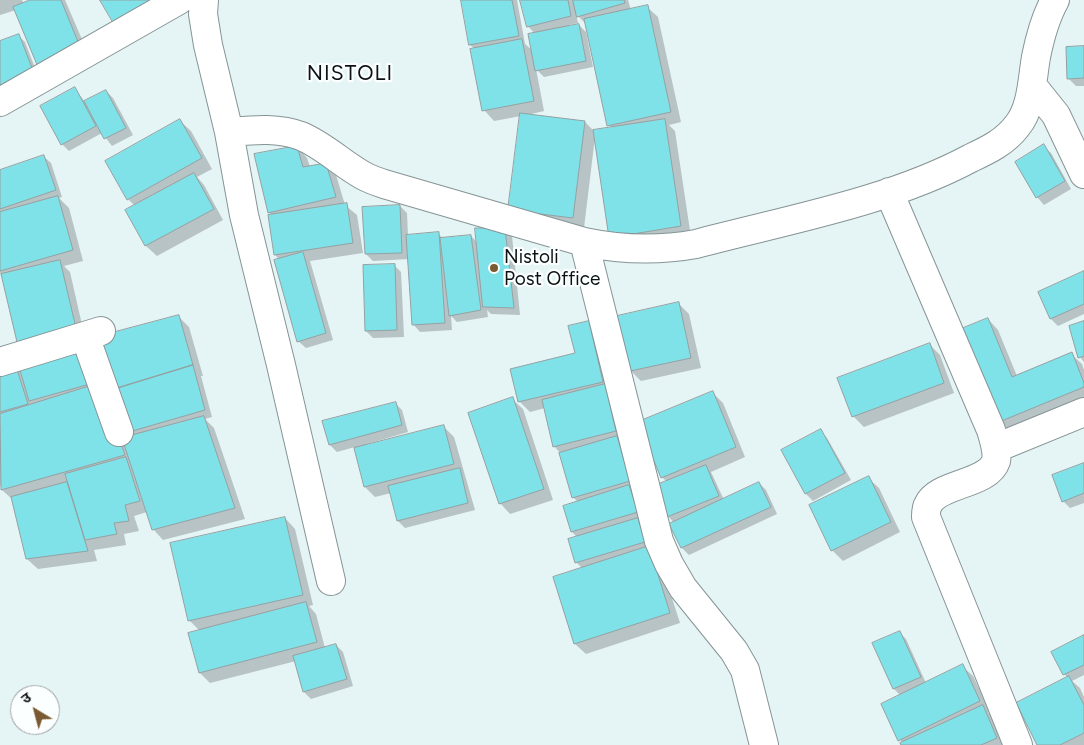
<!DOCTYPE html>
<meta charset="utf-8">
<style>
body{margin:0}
#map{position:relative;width:1084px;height:745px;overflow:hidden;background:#e5f4f5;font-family:Figtree,"Noto Sans Devanagari",sans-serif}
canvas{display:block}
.north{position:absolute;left:10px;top:685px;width:50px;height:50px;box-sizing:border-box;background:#fcffff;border:1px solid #9ca0a0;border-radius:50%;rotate:323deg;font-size:14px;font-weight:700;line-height:20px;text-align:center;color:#0c1212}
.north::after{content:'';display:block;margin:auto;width:18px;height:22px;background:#7a5a30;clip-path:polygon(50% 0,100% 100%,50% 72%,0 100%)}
</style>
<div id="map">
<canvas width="1084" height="745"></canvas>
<div class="north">उ</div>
</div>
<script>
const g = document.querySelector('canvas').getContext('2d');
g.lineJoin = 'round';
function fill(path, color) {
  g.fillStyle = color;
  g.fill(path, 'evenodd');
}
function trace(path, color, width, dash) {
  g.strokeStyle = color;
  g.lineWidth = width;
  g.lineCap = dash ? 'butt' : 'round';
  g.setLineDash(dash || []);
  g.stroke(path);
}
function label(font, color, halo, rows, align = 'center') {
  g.font = font + ' Figtree,sans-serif';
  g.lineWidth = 4.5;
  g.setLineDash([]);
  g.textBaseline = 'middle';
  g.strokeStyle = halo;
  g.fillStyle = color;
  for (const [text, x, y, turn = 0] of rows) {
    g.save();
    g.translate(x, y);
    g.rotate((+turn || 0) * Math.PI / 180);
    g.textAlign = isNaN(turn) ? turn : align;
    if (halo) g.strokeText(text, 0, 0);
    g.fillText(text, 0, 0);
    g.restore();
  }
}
fill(new Path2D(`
 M0 0H22L24 4 33 0H65L93 65 16 10 0 15Z
 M462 0H517L525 44 533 51 535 34 528 26 521 0H628L631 10 647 7 658 17 681 122 669 125 675 131 691 237 621 248 595 137 584 228 520 220 521 116 494 121 484 110 475 49 470 45ZM576 14 586 24 609 125 612 128 594 131 585 122 527 115 544 111 536 69 544 77 593 67 586 32 579 25 570 27 569 25 578 23Z
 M18 35 25 42 41 83 0 42Z
 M1084 48V86H1076L1069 79Z
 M75 89 85 102 106 91 113 98 133 135 112 146 102 133 69 151 62 144Z
 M180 121 191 131 212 169 197 177 204 185 223 220 157 256 146 246 127 210 135 206 128 199Z
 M1043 146 1051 153 1071 189 1044 205 1037 197 1016 162Z
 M297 147 307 158 310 167 325 164 336 175 345 205 357 215 363 253 310 261 333 340 306 348 298 341 280 260 275 255 272 216 269 212Z
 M43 156 51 163 62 197 59 198 69 208 83 261 64 266 70 272 85 338 90 348 178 316 189 327 203 376H201L212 417 205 419 214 428 245 519 163 540 153 529 147 512 134 516 139 531 124 534 126 545 94 550 97 561 38 569 27 559 13 500 2 490 0 484V365L28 351 18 341 3 276 0 273V171Z
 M400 206 407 213 408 236 438 234 444 239 471 236 478 243 505 229 512 236 520 315 491 314 487 310 488 317 457 322 451 316 452 330 420 332 413 324 409 259 373 261 366 254Z
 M394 265 401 272 404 337 373 338 366 331Z
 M1084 272V314L1058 326 1051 319 1039 292Z
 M678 303 689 314 701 368 641 381 631 371Z
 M988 319 998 330 1017 376 1071 354 1082 364 1084 370V402L1010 432 1000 421Z
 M589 322 599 333 637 488 632 489 636 494 644 519 639 520 645 527 659 558 680 623 586 654 575 644 583 569 576 562 578 538 572 532 565 507 579 503 573 497 561 454 554 446 545 408 530 412 519 401 576 354Z
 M1084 323V362L1080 357Z
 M930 345 940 355 954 393 864 427 853 416Z
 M712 392 723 403 745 457 711 472 724 500 759 483 766 490 777 514 689 555 682 548 674 523 668 516 667 482 662 477Z
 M512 399 523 409 553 500 510 514 500 503Z
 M395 403 402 410 408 432 367 444 368 446 443 426 454 437 475 510 405 528 398 521 391 493 375 497 365 487 355 447 337 452 330 445Z
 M820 431 827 438 851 480 813 501 806 494 783 451Z
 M1084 464V503L1070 508 1063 501Z
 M868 478 879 488 900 532 843 561 832 550Z
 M285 518 295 529 313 605 309 606 316 614 325 648 336 645 343 652 353 686 311 699 304 692 296 661 210 683 200 673V631L189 620Z
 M899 632 906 639 926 683 962 666 973 676 990 711 988 712 993 717 1006 745H902L903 743 900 740 901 696 894 689 874 643Z
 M1084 636V675L1072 681 1080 688 1084 697V745H1039L1068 678 1064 674Z`), '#0003');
const building = new Path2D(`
 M30 0H61L83 54 40 72 13 7Z
 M100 0H151L113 22Z
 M461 0H512L519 36 469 45Z
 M520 0H568L571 16 527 27Z
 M573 0H624L625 3 577 17Z
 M648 5 671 112 607 126 584 19Z
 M579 24 586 61 535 71 528 34Z
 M19 34 35 76 0 90V41Z
 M522 39 534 101 482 111 470 49Z
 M1084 46V78L1067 79 1066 47Z
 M75 87 96 126 61 145 40 106Z
 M106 90 126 128 104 139 84 101Z
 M520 113 585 121 573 218 508 210Z
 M180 119 202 158 127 200 105 161Z
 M665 119 681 226 609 238 593 130Z
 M1044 144 1065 181 1036 198 1015 162Z
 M297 146 303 167 326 163 336 197 268 213 254 154Z
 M44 155 56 190 0 209V170Z
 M194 173 214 209 145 246 125 210Z
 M58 196 73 250 0 271V212Z
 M347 203 353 243 274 255 268 215Z
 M400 205 402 253 365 254 362 207Z
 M475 228H505L514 308 483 307Z
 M439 232 445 323 412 325 406 235Z
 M471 235 481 310 449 316 440 238Z
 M303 252 326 333 297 342 274 260Z
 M60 260 76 328 17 342 1 274Z
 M395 264 397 330 365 331 363 265Z
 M1084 271V304L1050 319 1038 292Z
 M679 302 691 358 630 371 617 316Z
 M179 315 193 365 108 391 89 339Z
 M988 318 1012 377 1072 352 1084 383V387L999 422 961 329Z
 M589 321 603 382 518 402 510 369 575 353 568 326Z
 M1084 321V356L1078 358 1069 326Z
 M83 339 97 382 29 401 17 360Z
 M930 343 944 383 852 417 837 378Z
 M14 360 28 404 0 412V364Z
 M193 365 205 410 122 434 108 391Z
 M100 383 125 455 1 490 0 414Z
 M605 384 616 431 553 447 542 400Z
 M713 391 736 447 661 478 638 422Z
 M513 397 544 489 499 504 468 413Z
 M396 402 402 425 329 445 322 421Z
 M204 416 235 508 152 530 122 438Z
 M444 425 454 464 364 487 354 448Z
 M821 429 845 473 805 494 781 450Z
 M617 436 630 481 572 498 559 453Z
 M126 457 140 501 125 505 129 521 114 523 117 534 85 540 65 474Z
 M1084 463V493L1062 502 1052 475Z
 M706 465 719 496 667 517 654 486Z
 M460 468 468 503 397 521 388 486Z
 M869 476 891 522 831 551 809 505Z
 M67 482 88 551 26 559 11 497Z
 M759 482 771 507 681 548 669 524Z
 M629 485 638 512 571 532 563 506Z
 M285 517 303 595 188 621 170 543Z
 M638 518 645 542 575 563 568 539Z
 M649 546 670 613 574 644 553 577Z
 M306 602 317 642 199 673 188 633Z
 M900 631 921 677 893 689 872 643Z
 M1084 635V665L1063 675 1051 652Z
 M336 644 347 679 303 692 293 656Z
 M963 664 980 701 898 741 881 704Z
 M1069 676 1084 705V733L1060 745H1037L1016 703Z
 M983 705 997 738 981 745H901L900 743Z`);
fill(building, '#7fe2e9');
trace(building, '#93a1a2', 1);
const street = new Path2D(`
 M204 0 203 14 208 45 229 132 244 215 281 365 331 581
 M1032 85 1056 115 1084 174
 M0 102 179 0
 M229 132C252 130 278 127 301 136 325 146 343 165 366 177 372 180 378 182 384 184L584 242C622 250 658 251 696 244 786 220 889 202 971 158 988 150 1005 142 1017 126 1032 108 1032 80 1036 57 1040 37 1045 18 1055 0
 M889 192 991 430C994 440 998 452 996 461 988 485 937 483 928 505 926 508 926 513 926 517L1018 745
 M584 242 659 541 669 564 683 588 734 651 745 670 764 745
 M85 336 119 432
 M0 362 101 331
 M996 448 1084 412`);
trace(street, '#869495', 30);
trace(street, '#fff', 28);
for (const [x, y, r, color] of [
 [494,268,5,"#7a5a30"]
]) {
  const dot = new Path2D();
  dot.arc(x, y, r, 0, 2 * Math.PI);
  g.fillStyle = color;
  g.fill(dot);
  trace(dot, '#fcffff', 2);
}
label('19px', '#0c1212', '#fcffff', [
 ["Nistoli",504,257],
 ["Post Office",504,279]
], 'left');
g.letterSpacing = '1px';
label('21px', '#0c1212', '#fcffff', [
 ["NISTOLI",350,74]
]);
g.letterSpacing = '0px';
</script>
